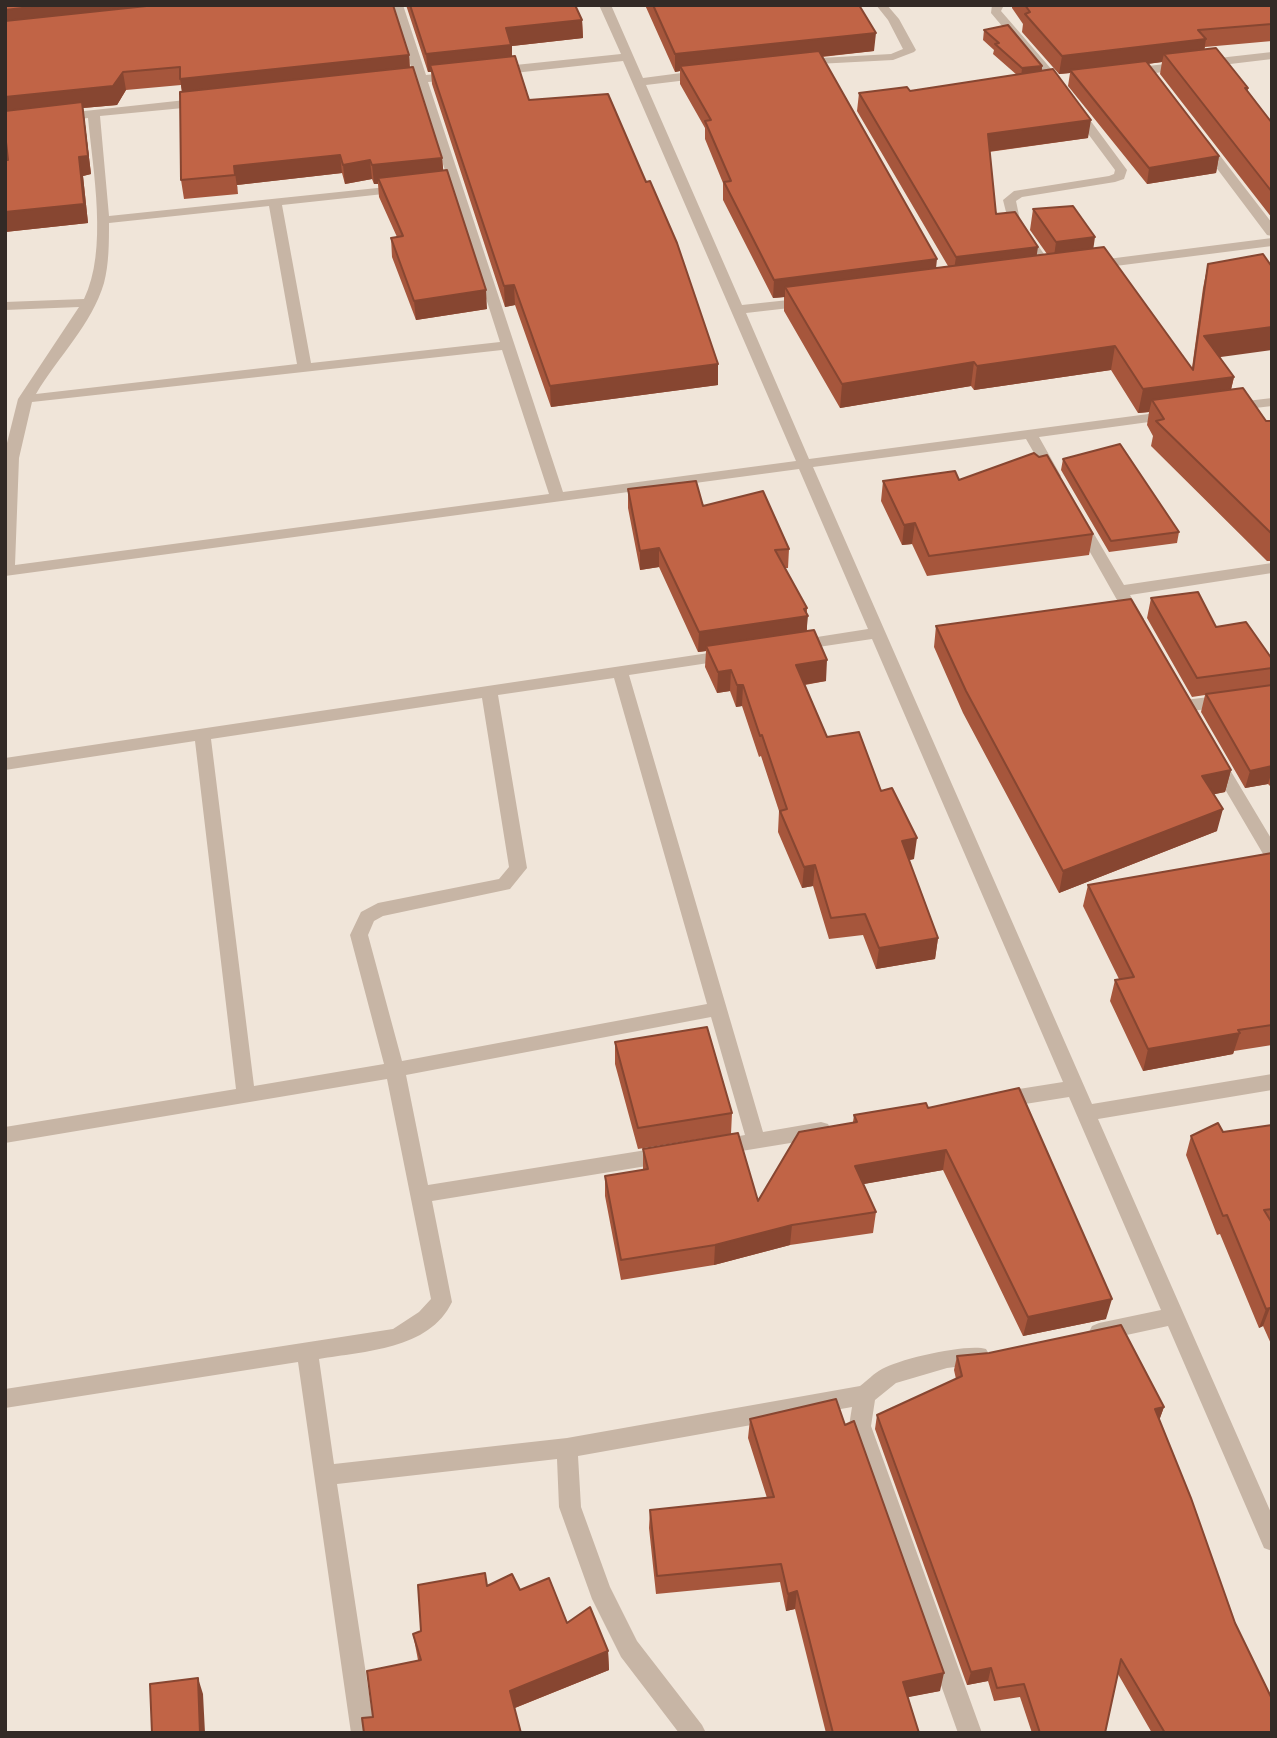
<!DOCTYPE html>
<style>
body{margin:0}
#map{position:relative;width:1277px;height:1738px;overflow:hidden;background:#f0e5d9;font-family:Helvetica,sans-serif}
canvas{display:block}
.frame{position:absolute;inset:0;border:7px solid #332a26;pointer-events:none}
</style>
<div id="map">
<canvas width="1277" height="1738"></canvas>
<div class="frame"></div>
</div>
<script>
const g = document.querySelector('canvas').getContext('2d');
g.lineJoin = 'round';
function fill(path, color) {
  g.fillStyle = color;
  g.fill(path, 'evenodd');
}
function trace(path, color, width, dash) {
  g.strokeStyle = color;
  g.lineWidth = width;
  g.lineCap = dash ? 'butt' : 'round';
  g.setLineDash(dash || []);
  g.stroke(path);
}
fill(new Path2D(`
 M391 5H403L426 75 454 72 460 76 454 80 428 82 563 492 796 461 623 61 496 75 490 71 496 67 621 54 599 5H611L643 78 704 70 710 74 704 78 646 85 742 305 807 298 814 302 807 306 746 313 809 459 1171 411 1178 415 1171 419 1039 437 1061 476 1054 480 1049 479 1026 439 813 467 1092 1104 1272 1074V1090L1098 1119 1272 1515V1551L1264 1548 1168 1326 1099 1341 1092 1338 1089 1332 1092 1326 1099 1323 1161 1310 1069 1097 1000 1108 993 1105 990 1100 993 1095 1000 1092 1063 1082 872 639 798 650 790 645 798 640 868 629 799 469 5 576V451L18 399 79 307 5 310V302L84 299C108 250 93 171 88 118L61 121 55 117 57 114 204 98 210 102 204 106 100 116 109 216 406 185 408 188 402 192 282 205 311 363 500 342 417 83 395 86 389 82 395 78 414 76ZM269 206 297 364 36 394C58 357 92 324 104 283 109 264 109 243 109 223ZM502 350 549 494 15 565 19 458 32 402Z
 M876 5H887L899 19 916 50 914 52 893 60 798 65 796 63 802 59 891 54 903 49 888 20Z
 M992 5H1004L1001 11 1059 78 1127 170 1124 179 1115 182 1022 197 1016 201 1020 220 1056 271 1049 275 1044 274 1008 220 1003 200 1014 191 1109 176 1114 174 1115 170 1051 84 991 13Z
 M1272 52V59L1130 76 1124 72 1130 68Z
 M1204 139 1208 140 1272 223V236L1267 235 1200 146 1198 143Z
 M1272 238V246L1092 269 1085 265 1092 261Z
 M1272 398V406L1230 411 1223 407 1230 403Z
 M1080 517 1087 522 1124 585 1272 563V573L1130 595 1144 619 1142 623H1130L1073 522Z
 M729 650 737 655 735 659 629 675 763 1132 821 1122 828 1124 831 1130 828 1136 821 1138 717 1155 710 1153 707 1147 710 1141 745 1135 711 1017 406 1075 428 1185 665 1147 672 1149 675 1155 672 1161 665 1163 432 1201 452 1302C429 1350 364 1351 319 1359L334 1464 567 1438 860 1386C867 1381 874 1373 882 1369 899 1359 968 1343 986 1349L990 1356 986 1363 947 1368 896 1383 875 1400 871 1426 982 1733H958L849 1426 852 1407 578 1456 581 1507 610 1587 637 1641 702 1725 706 1733H679L621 1657 592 1599 559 1507 557 1459 337 1484 375 1733H351L298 1362 5 1408V1389L393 1329 419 1312 431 1299 387 1079 5 1143V1127L236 1089 195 741 5 770V758ZM614 678 707 1004 402 1061 368 935 374 921 383 916 510 889 527 868 498 695ZM482 698 509 867 499 879 378 903 361 912 350 935 384 1064 254 1086 211 739Z
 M1272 689V700L1185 712 1177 706 1185 700Z
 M1217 756 1223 758 1272 840V861L1266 859 1209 762Z`), '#c7b5a5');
fill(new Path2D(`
 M5 5 409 55 410 68 442 158 443 171 487 309 416 320 392 257 391 238 397 237 379 197 378 184H374L372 179 345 184 342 173 237 185 238 194 184 199 181 180 182 92 181 85 126 90 117 105 83 108 91 174 83 176 88 223 5 232V160H8Z
 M406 5H575L582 20 583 38 512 46V56L529 100 718 364V385L551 407 515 305 505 307 432 84 431 72H428Z
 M645 5H859L874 51 822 57 936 268 948 266 857 111 859 93 910 91 1017 75 993 54 994 50 983 40 984 30 1042 66V71L1088 138 989 152 996 214 1037 255 1047 254 1030 230 1033 209 1093 248 1192 368 1203 288 1208 264 1220 357 1234 377 1231 390 1266 421H1272V561H1267L1151 446 1153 436 1147 425 1149 412 1138 413 1111 370 974 390 971 386 840 408 784 311V297L773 298 723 200V183L705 139V128L680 84V71L675 72Z
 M1012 5H1272V41L1205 47 1204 50 1248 88V91L1272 123V218L1160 74 1162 62 1148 64 1219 156 1216 173 1147 184 1068 86 1070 73 1059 74 1022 32 1023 24 1012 8Z
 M1063 459 1179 532 1177 543 1109 552 1061 470Z
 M959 480 1093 534 1089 555 927 576 912 544 902 545 881 501 883 481Z
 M628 489 703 506 789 549 788 568H785L807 608V631L826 681 805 685 827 737 881 791 914 859 909 860 938 938 935 959 876 969 863 935 829 939 813 886 802 888 778 832 779 811 761 756 759 757 742 706 736 707 730 691 717 693 705 667 706 651 698 652 659 567 640 570 628 508Z
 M1151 598 1216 627 1272 659V788L1268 784 1245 788 1201 712 1205 695 1192 697 1147 618Z
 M936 626 1231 770 1225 792 1214 794 1217 831 1059 893 963 713 934 647Z
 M1272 853V1045L1234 1051 1233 1054 1143 1071 1110 1001 1115 980 1119 979 1083 906 1088 885Z
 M615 1042 732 1113 731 1134 638 1149 615 1064Z
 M928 1108 1106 1319 1023 1336 943 1170 863 1184 876 1212 873 1233 790 1245 714 1265 621 1280 605 1196V1176L643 1170V1149L758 1201 853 1122 854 1115Z
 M1272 1125V1346L1263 1326 1259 1328 1220 1234 1217 1235 1186 1155 1191 1136Z
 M957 1356 1164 1407 1159 1420 1272 1733H1152L1118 1674 1105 1733H1032L1020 1697 994 1701 988 1681 967 1685 875 1429 877 1415 956 1379 954 1370Z
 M750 1419 940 1691 907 1697 919 1733H826L795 1609 786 1611 780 1582 656 1594 649 1528 650 1510 767 1498 748 1438Z
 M487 1586 520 1590 608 1651 609 1670 515 1708 418 1660 413 1634 421 1631Z`), '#a6563c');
fill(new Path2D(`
 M48 5H217L5 28V10Z
 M582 20 583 38 512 46V63L430 65 431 72H428L426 54 506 28Z
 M876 33 874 51 683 71 680 66V71L675 72V54Z
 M1206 39 1203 57 1164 54 1162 62 1072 73 1070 70V73L1059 74 1062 56Z
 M409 55 410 74 183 98 180 79Z
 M1042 66 1041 76 1021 78 1022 68Z
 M123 72 126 90 117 105 83 108 91 174 83 176 88 223 5 232V212L84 204 5 111V97Z
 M1091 120 1088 138 985 152 988 134Z
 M340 155 342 173 237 185 238 194 234 166Z
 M1219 156 1216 173 1147 184 1149 168Z
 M442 158 444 177 378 178V184H374L372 165Z
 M370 160 372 179 345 184 343 165Z
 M1095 237 1092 258 1053 263 1056 242Z
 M1038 247 1035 266 953 276 956 257Z
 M937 259 935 278 785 287V297L773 298 774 280Z
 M514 285 515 305 505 307 504 286Z
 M486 290 487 309 416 320 414 301Z
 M1272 327V350L1199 360 1204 336Z
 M1115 346 1111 370 974 390 977 366Z
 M974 362 971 386 840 408 842 384Z
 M718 364V385L551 407 550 386Z
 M1234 377 1228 401 1152 400 1149 412 1138 413 1143 389Z
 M915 523 912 544 902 545 904 525Z
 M659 548V567L640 570V551Z
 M808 616 806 636 706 646V651L698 652 699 632Z
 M827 660 826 681 795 686 796 665Z
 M731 670 730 691 717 693 718 672Z
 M737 685H743L742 706 736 707Z
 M1272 766V771L1268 784 1245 788 1250 771Z
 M1231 770 1225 792 1197 798 1202 776Z
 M1223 809 1217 831 1059 893 1063 871Z
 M917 838 914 859 900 862 902 841Z
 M815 865 813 886 802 888 804 867Z
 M938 938 935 959 876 969 879 948Z
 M1240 1033 1233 1054 1143 1071 1148 1049Z
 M946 1150 943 1170 853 1186 855 1166Z
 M792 1225 790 1245 714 1265 715 1245Z
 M1112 1299 1106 1319 1023 1336 1028 1317Z
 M1270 1308 1263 1326 1259 1328 1266 1309Z
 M1164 1407 1159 1421 1155 1409Z
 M797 1591 795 1609 786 1611 788 1594Z
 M608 1651 609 1670 512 1709 510 1691Z
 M991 1668 988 1681 967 1685 971 1672Z
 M944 1673 940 1691 899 1699 903 1682Z
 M198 1678 203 1694 205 1733H200Z`), '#874631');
const building = new Path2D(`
 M5 5H48L5 10Z
 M156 5H393L409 55 180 79V67L123 72 113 86 5 97V21Z
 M410 5H575L582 20 506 28 511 45 426 54Z
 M653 5H859L876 33 675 54Z
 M1025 5H1270L1272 7V24L1198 30 1206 39 1062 56 1025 14 1030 12Z
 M1008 25 1042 66 1022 68 995 44 999 43 984 30Z
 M1216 48 1248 88H1245L1272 123V192L1164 54Z
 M819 51 937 259 774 280 724 182 731 181 705 121 711 120 680 66Z
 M515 56 529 100 608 94 646 182 650 181 677 243 718 364 550 386 514 285 504 286 430 65Z
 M1146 61 1219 156 1149 168 1070 70Z
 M413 67 442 158 372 165 370 160 343 165 340 155 234 166 235 175 181 180 180 92Z
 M1053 69 1091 120 988 134 996 214 1015 212 1038 247 956 257 859 93 907 87 910 91Z
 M82 102 88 156 79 157 84 204 5 212V160H8L5 133V111Z
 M447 170 486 290 414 301 391 238 403 236 378 178Z
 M1073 206 1095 237 1056 242 1033 209Z
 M1104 247 1193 370 1208 264 1263 254 1272 267V327L1204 336 1234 377 1143 389 1115 346 977 366 974 362 842 384 785 287Z
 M1243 388 1266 421H1272V534L1156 421 1164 419 1152 400Z
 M1120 444 1179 532 1111 541 1063 459Z
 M1034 453 1039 457 1047 455 1093 534 929 556 915 523 904 525 883 481 955 471 959 480Z
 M696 481 703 506 763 491 789 549 775 550 807 608 804 609 808 616 699 632 659 548 640 551 628 489Z
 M1198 592 1216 627 1246 622 1272 659V668L1197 678 1151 598Z
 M1131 599 1231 770 1202 776 1223 809 1063 871 966 691 936 626Z
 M814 630 827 660 796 665 827 737 859 732 881 791 892 788 917 838 902 841 938 938 879 948 865 914 831 918 815 865 804 867 780 811 787 809 762 735 760 736 743 685H737L731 670 718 672 706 646Z
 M1272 685V766L1250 771 1206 694Z
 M1272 853V1025L1238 1030 1240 1033 1148 1049 1115 980 1134 977 1088 885Z
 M707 1027 732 1113 638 1128 615 1042Z
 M1019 1088 1112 1299 1028 1317 946 1150 855 1166 876 1212 792 1225 715 1245 621 1260 605 1176 648 1169 643 1149 738 1133 758 1201 799 1132 857 1122 854 1115 926 1103 928 1108Z
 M1218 1123 1223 1132 1272 1125V1209L1264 1210 1272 1223V1311L1270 1308 1266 1309 1227 1215 1223 1216 1191 1136Z
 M1121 1325 1164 1407 1155 1409 1191 1498 1235 1623 1272 1699V1733H1165L1121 1659 1105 1733H1040L1024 1684 997 1688 991 1668 971 1672 877 1415 962 1376 957 1356 989 1353Z
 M836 1399 845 1425 854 1421 944 1673 903 1682 919 1733H833L797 1591 788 1594 781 1564 657 1576 650 1510 774 1497 750 1419Z
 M485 1573 487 1586 512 1574 520 1590 549 1578 567 1623 590 1607 608 1651 510 1691 521 1733H364L362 1718 373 1717 367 1671 421 1660 413 1634 421 1631 418 1585Z
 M198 1678 200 1733H152L150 1684Z`);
fill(building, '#c16446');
trace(building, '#874631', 2);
</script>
